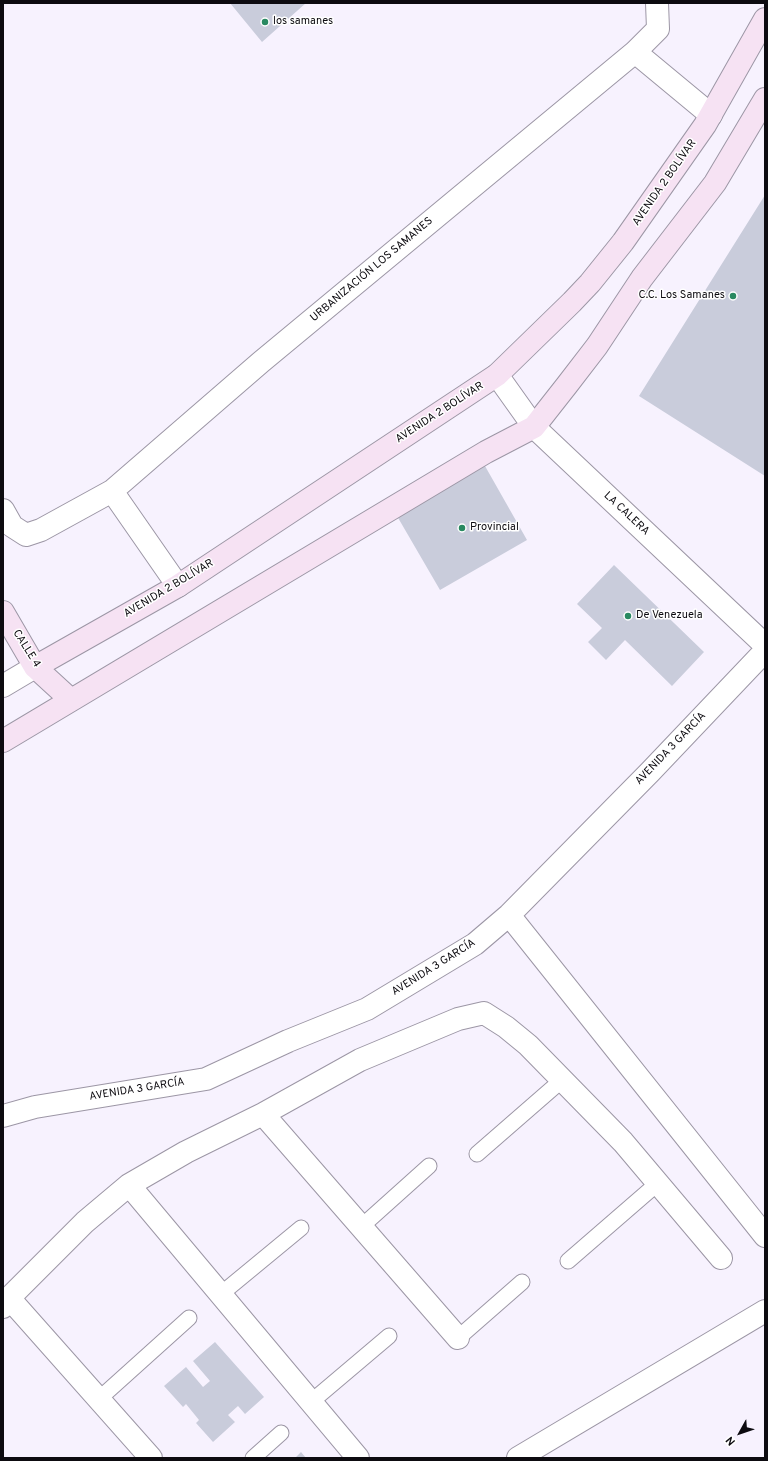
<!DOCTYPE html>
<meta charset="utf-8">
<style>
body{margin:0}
#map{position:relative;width:768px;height:1461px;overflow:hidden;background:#f7f2fe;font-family:Overpass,sans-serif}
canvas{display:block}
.frame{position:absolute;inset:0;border:4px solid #0d0b10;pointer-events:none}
.north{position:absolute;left:720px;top:1413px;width:40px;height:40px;-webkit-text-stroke:3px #fff;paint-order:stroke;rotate:230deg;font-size:11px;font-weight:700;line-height:16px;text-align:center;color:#0d0b10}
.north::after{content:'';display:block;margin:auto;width:14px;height:18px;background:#0d0b10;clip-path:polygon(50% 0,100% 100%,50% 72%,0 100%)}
</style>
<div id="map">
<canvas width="768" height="1461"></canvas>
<div class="frame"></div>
<div class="north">N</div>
</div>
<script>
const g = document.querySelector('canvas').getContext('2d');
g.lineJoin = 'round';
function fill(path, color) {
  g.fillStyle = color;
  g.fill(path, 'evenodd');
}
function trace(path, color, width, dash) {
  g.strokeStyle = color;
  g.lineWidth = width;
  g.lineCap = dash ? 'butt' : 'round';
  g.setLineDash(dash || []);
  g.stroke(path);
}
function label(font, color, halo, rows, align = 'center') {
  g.font = font + ' Overpass,sans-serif';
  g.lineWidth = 3;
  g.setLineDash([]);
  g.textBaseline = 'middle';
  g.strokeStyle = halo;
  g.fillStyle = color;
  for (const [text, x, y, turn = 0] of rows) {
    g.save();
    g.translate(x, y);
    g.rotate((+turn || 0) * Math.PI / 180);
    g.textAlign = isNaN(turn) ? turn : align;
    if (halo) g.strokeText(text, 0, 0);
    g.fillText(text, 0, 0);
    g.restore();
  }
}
fill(new Path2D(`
 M230 3H306L262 42Z
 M765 195V476L639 396Z
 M485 466 527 540 440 590 397 516Z
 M614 565 704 652 672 686 625 640 606 660 588 642 602 628 577 604Z
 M215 1342 264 1397 245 1414 238 1406 228 1415 235 1422 213 1442 196 1423 199 1420 186 1404 183 1407 164 1386 186 1367 203 1387 210 1381 193 1361Z
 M301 1452 306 1458H295Z`), '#c9ccdb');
const lane = new Path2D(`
 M477 1154 562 1080
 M361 1227 429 1166
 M568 1261 658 1183
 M221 1294 301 1228
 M458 1338 522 1282
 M99 1399 189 1318
 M311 1402 389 1336
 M253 1458 281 1433`);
const street = new Path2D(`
 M635 52 711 115
 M497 375 534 427 765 645
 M112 491 178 586
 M3 510 12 526 26 535 41 530 112 491 261 362 635 52 658 29 657 3
 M3 686 35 667
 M509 915 765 1236
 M263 1114 458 1338
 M3 1116 35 1107 206 1079 288 1041 367 1009 475 944 509 915 650 772 765 651
 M129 1185 358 1458
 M9 1298 151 1458
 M3 1307 9 1298 85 1222 129 1185 186 1152 263 1114 360 1060 458 1019 484 1013 506 1027 528 1045 623 1142 721 1258
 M518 1458 765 1311`);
const secondary = new Path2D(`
 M3 612 35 667 71 700
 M35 667 178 586 497 375 572 302 590 283 623 242 705 125 765 19
 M3 741 486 452 534 427 567 385 597 346 642 278 715 183 765 99`);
trace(lane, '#9c96a5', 17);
trace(street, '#9c96a5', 24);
trace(secondary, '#9c96a5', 24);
trace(lane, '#fff', 15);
trace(street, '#fff', 22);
trace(secondary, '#f6e2f3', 22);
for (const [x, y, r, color] of [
 [265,22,4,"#298961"],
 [733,296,4,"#298961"],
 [462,528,4,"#298961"],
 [628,616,4,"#298961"]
]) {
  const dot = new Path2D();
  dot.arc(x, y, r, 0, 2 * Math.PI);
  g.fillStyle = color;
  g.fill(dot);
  trace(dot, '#fff', 1.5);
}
label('11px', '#0d0b10', '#fff', [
 ["los samanes",273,22],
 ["C.C. Los Samanes",725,296,"right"],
 ["Provincial",470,528],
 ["De Venezuela",636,616]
], 'left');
label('11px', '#0d0b10', '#fff', [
 ["AVENIDA 2 BOLÍVAR",665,183,-55],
 ["URBANIZACIÓN LOS SAMANES",372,270,-40],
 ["AVENIDA 2 BOLÍVAR",440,413,-33],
 ["LA CALERA",626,514,43],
 ["AVENIDA 2 BOLÍVAR",169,589,-31],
 ["CALLE 4",26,649,58],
 ["AVENIDA 3 GARCÍA",671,749,-46],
 ["AVENIDA 3 GARCÍA",434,968,-32],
 ["AVENIDA 3 GARCÍA",137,1090,-9]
]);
</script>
